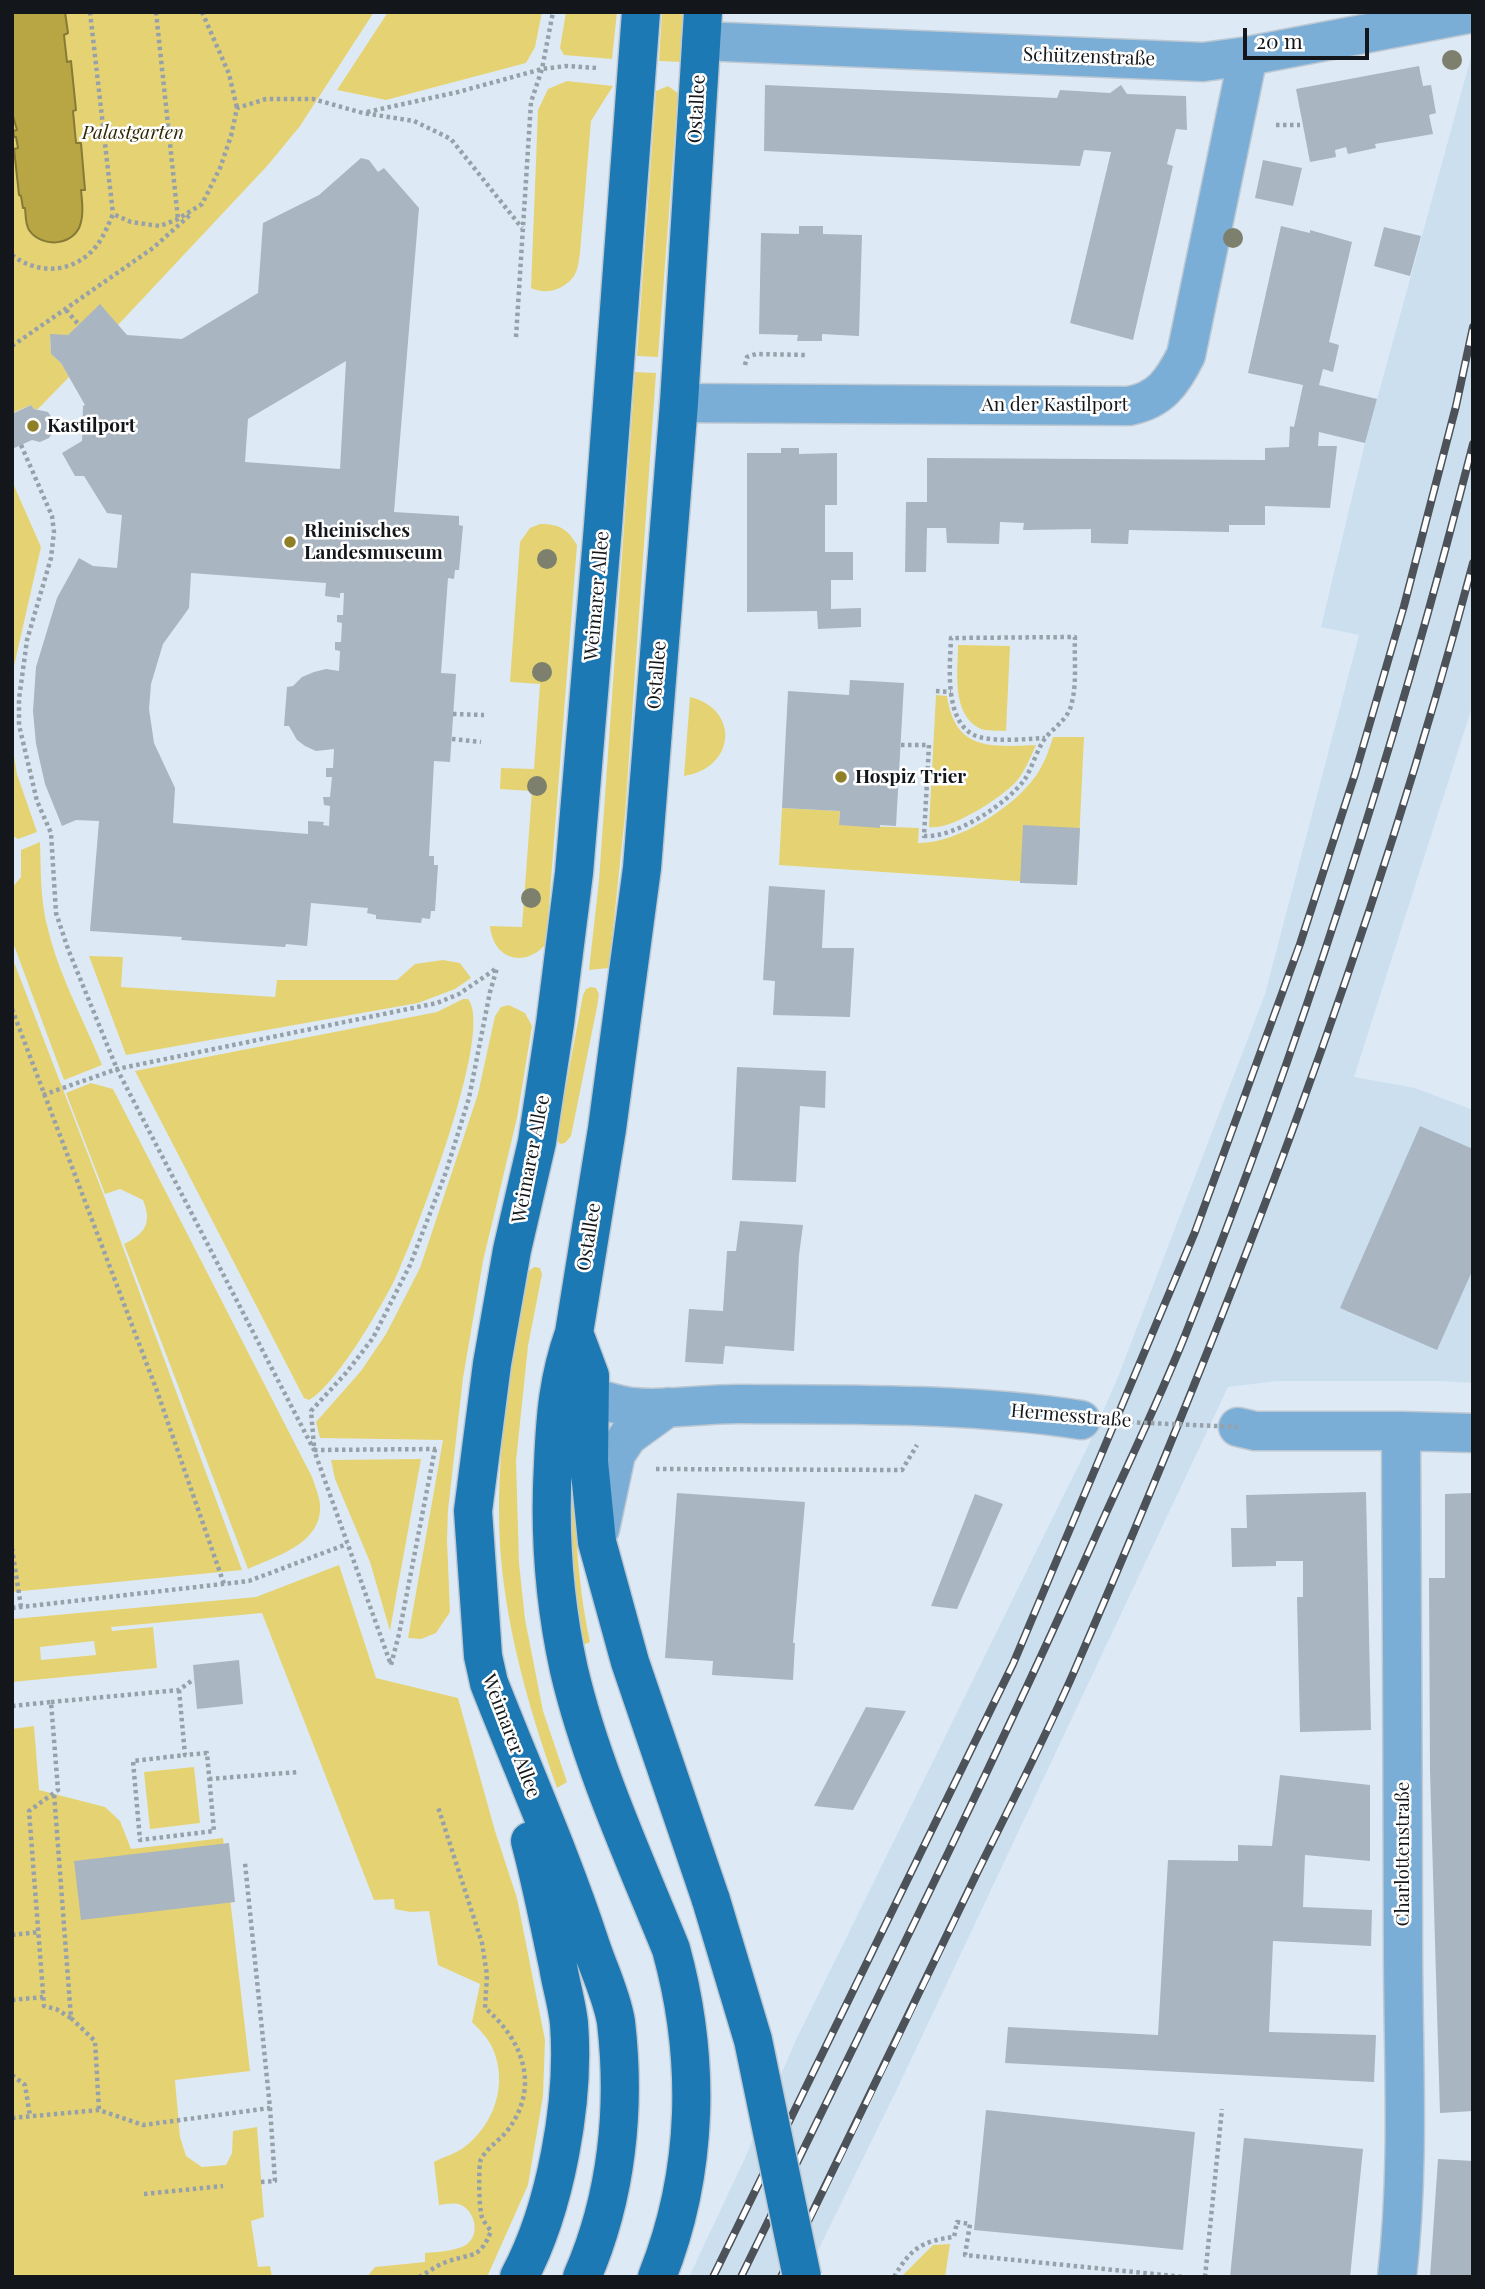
<!DOCTYPE html>
<meta charset="utf-8">
<style>
body{margin:0}
#map{position:relative;width:1485px;height:2289px;overflow:hidden;background:#ddeaf5;font-family:"Playfair Display",serif}
canvas{display:block}
.frame{position:absolute;inset:0;border:14px solid #13171b;pointer-events:none}
.scale{position:absolute;left:1243px;top:28px;width:126px;height:32px;box-sizing:border-box;border:4px solid #13171b;border-top:0;padding-left:9px;font-size:21px;line-height:24px;white-space:nowrap;color:#13171b;-webkit-text-stroke:5px #fff;paint-order:stroke}
</style>
<div id="map">
<canvas width="1485" height="2289"></canvas>
<div class="frame"></div>
<div class="scale">20 m</div>
</div>
<script>
const g = document.querySelector('canvas').getContext('2d');
g.lineJoin = 'round';
function fill(path, color) {
  g.fillStyle = color;
  g.fill(path, 'evenodd');
}
function trace(path, color, width, dash) {
  g.strokeStyle = color;
  g.lineWidth = width;
  g.lineCap = dash ? 'butt' : 'round';
  g.setLineDash(dash || []);
  g.stroke(path);
}
function label(font, color, halo, rows, align = 'center') {
  g.font = font + ' "Playfair Display",serif';
  g.lineWidth = 5;
  g.setLineDash([]);
  g.textBaseline = 'middle';
  g.strokeStyle = halo;
  g.fillStyle = color;
  for (const [text, x, y, turn = 0] of rows) {
    g.save();
    g.translate(x, y);
    g.rotate((+turn || 0) * Math.PI / 180);
    g.textAlign = isNaN(turn) ? turn : align;
    if (halo) g.strokeText(text, 0, 0);
    g.fillText(text, 0, 0);
    g.restore();
  }
}
fill(new Path2D(`
 M1473 50V704L1354 1077 1415 1088 1473 1110V1383L1440 1381H1277L1228 1387 899 2085 805 2277H689L744 2160 796 2040 1087 1448 1118 1377 1265 994 1359 635 1321 627 1365 443Z`), '#ccdfef');
fill(new Path2D(`
 M12 12H374L300 126 268 165 118 325 100 305 68 335H50L51 354 61 363 69 377 38 409H34L31 405 12 413Z
 M388 12H542L535 47 526 63 386 100 337 90Z
 M566 12H617L612 59 564 55 560 48Z
 M662 12H684L681 62 659 61Z
 M567 81 613 86 591 121 580 253C579 260 578 270 574 276 564 290 546 295 531 288L538 110 548 89Z
 M668 86 678 93 658 357 637 356 656 91Z
 M635 372 656 373 625 815 609 968 589 970 599 880Z
 M12 481 41 547 12 675Z
 M540 524C559 524 567 528 577 545L546 944C524 969 493 959 490 926L522 927 532 791 500 789 501 768 534 769 540 684 510 682 520 542 530 528Z
 M958 645 1010 646 1006 731C998 730 987 732 979 728 951 713 958 671 958 645Z
 M936 695 947 696C955 751 991 747 1036 745 1030 758 1025 772 1015 783 1000 798 951 831 929 827Z
 M690 697C740 709 736 768 684 776Z
 M1053 737H1084L1077 885 779 865 782 808 840 811 839 825 919 828 918 843C956 844 1013 808 1035 777 1043 766 1049 751 1053 737Z
 M12 744 17 774 37 832 18 839 12 835Z
 M40 842C41 871 40 900 48 929 59 976 84 1020 102 1065L64 1080 12 940V888L21 877V850Z
 M89 956 123 957 121 987 275 997 277 980H397L415 964 443 960 460 963 471 978 455 989 418 1003 126 1055Z
 M12 957 104 1196 242 1570 12 1592Z
 M591 987 596 988 599 994 597 1007 571 1136 565 1143 560 1144 557 1140V1134L583 995 586 989Z
 M463 999H468C495 1031 414 1238 395 1279 380 1309 336 1385 309 1400L304 1398 135 1071 437 1012Z
 M509 1005 525 1013 532 1026 517 1118 483 1261 463 1378 448 1510 447 1540 450 1612 436 1633 421 1639 408 1638 443 1440 320 1438 316 1422 361 1371 386 1334 420 1268 478 1094 495 1016 501 1007Z
 M91 1083 113 1089 312 1477C315 1486 319 1495 320 1504 323 1543 277 1556 248 1569L124 1244C146 1233 152 1223 143 1200L120 1189 105 1194 66 1093Z
 M534 1267 540 1268 542 1274 528 1346 516 1461 519 1563 525 1619 543 1711 567 1782 557 1788C526 1701 499 1606 499 1513 499 1432 512 1351 529 1271Z
 M573 1369C574 1460 571 1553 590 1642L580 1646 569 1605Z
 M421 1459 392 1619 390 1631 370 1562 335 1479 331 1460Z
 M339 1565 376 1678 458 1698 495 1831 517 1898 545 2040 543 2096 528 2185 487 2277H367L375 2267 425 2262V2253C438 2252 453 2251 464 2246 481 2237 476 2212 461 2205 454 2202 446 2204 439 2205L434 2162C443 2157 455 2154 463 2148 494 2126 509 2083 492 2047 487 2037 479 2029 472 2022L480 1984 438 1965 429 1911 410 1912 395 1909 394 1899 374 1900 262 1613 111 1627 112 1631 153 1627 157 1668 12 1682V1619L256 1597ZM94 1641 96 1655 41 1660 40 1647Z
 M34 1726 39 1790 105 1807 120 1821 131 1849 223 1838 250 2071 175 2080 180 2137 186 2156 202 2167 226 2165 232 2153 233 2131 257 2127 264 2217 251 2221 258 2267 270 2266 272 2277H12V1729Z
 M194 1767 200 1823 150 1829 144 1772Z
 M950 2244 945 2277H901L933 2245Z`), '#e5d373');
const water = new Path2D(`
 M12 12H65L68 33 64 35 67 62 71 61 76 110 73 111 76 143H81L85 190H81C82 201 84 212 81 222 76 246 42 249 29 230 25 223 26 216 25 208H23L21 196 19 195 14 149 18 148 16 137H14L13 131 17 130 12 113Z`);
fill(water, '#b8a543');
trace(water, '#867a37', 2);
fill(new Path2D(`
 M1419 66 1423 86 1431 85 1436 113 1429 115 1433 134 1375 144 1376 148 1348 154 1346 147 1335 150 1336 157 1310 162 1296 89Z
 M765 85 1057 98 1060 90 1110 93 1121 85 1127 94 1186 96 1187 130 1176 129 1167 164 1173 166 1133 340 1070 323 1111 152 1084 150 1080 166 764 151Z
 M361 158 369 160 378 172 384 168 419 208 394 512 459 516V525L463 526 459 570H455L454 579 448 578 441 673 456 674 450 762 434 761 429 856H434V865H438L435 911H431L430 919 422 918 421 923 376 919V915L367 913 368 908 311 903 307 946 286 944 285 947 181 940 182 937 90 931 99 821 76 820 62 826 45 784 36 744 33 711 36 667 57 598 79 558 93 566 117 568 122 515 107 513 84 476H75L62 453 82 441 83 406 85 405 61 363 51 354 50 334 68 335 100 304 127 335 182 339 258 293 263 223 319 195ZM346 361 340 469 245 462 248 419ZM191 573 326 583 325 596 340 598V593H344L343 615H337V622L342 623 341 642H335V650L340 651 339 671 326 669 314 672 302 677 293 686 287 687 284 726H289L297 740 305 746 316 751 334 749 333 768H326V777H332L330 797H323L324 805 330 806 329 826 323 825 324 822 308 821V834L173 823 175 788 154 743 149 709 151 684 163 644 189 608Z
 M1263 160 1302 168 1293 206 1255 198Z
 M799 226H823V234L862 235 859 336 822 334V341H797L798 335 759 334 761 233 799 234Z
 M1281 226 1310 233V230L1352 242 1329 342 1339 345 1333 372 1323 369 1319 385 1377 399 1365 443 1319 432 1318 446H1337L1330 508 1265 506V525H1229V532L1129 530 1128 544 1091 543V529L1023 530 1024 523 1000 522 999 544 947 543 946 528H927L926 572H905L906 502H927V458L1265 460V448L1289 447 1290 426 1294 427 1303 385 1248 373Z
 M1384 227 1421 236 1410 276 1374 266Z
 M31 405 34 409 48 412 54 421V431L49 438 40 442 32 440 12 449V414Z
 M781 448H799V454L837 453V505H825V552H853V580H831V609L861 608V627L818 629 817 611 747 612V453H781Z
 M850 680 904 683 896 826 880 825V828L839 825 840 811 782 808 788 691 849 695Z
 M1023 825 1080 828 1077 885 1020 883Z
 M769 886 825 890 822 948H854L850 1017 773 1015 775 981 763 980Z
 M737 1067 826 1071 825 1108 800 1106 796 1182 732 1180Z
 M1420 1126 1473 1149V1269L1437 1350 1340 1308Z
 M740 1221 803 1225 799 1255 794 1351 725 1346 723 1364 685 1362 689 1309 723 1311 727 1251H736Z
 M1366 1492 1371 1730 1300 1732 1297 1597H1303V1561H1276V1566L1232 1567 1231 1528H1247L1246 1495Z
 M677 1493 805 1502 793 1643H795L793 1680 712 1675 713 1661 665 1658Z
 M1473 1493V2111L1440 2113 1430 1771 1429 1578H1445V1494Z
 M975 1494 1003 1504 957 1609 931 1606Z
 M239 1660 243 1704 197 1709 193 1665Z
 M866 1707 906 1711 853 1810 814 1806Z
 M1280 1775 1370 1785V1861L1305 1855 1303 1907 1372 1910 1371 1946 1273 1941 1269 2032 1376 2035 1374 2082 1005 2063 1008 2027 1158 2035 1168 1860 1238 1861V1845L1272 1846Z
 M229 1843 235 1902 81 1920 74 1861Z
 M986 2110 1195 2132 1183 2250 974 2230Z
 M1244 2138 1363 2149 1350 2277H1230Z
 M1438 2159 1473 2161V2277H1430Z`), '#a9b5c0');
const minor = new Path2D(`
 M701 41 1203 62 1248 56 1473 13
 M679 403 1129 406C1160 400 1172 383 1186 355L1248 56
 M590 1397C603 1400 617 1405 631 1407 668 1411 705 1403 742 1404 855 1405 969 1403 1081 1420
 M1238 1427 1255 1431H1401L1473 1433
 M600 1529 616 1454 628 1436 668 1407
 M1397 2277C1410 2164 1403 2056 1403 1944 1402 1773 1403 1602 1401 1431`);
const major = new Path2D(`
 M574 1333 590 1376 589 1462 597 1542 630 1662 711 1900
 M519 2277C556 2208 575 2101 569 2023 567 2004 561 1985 558 1966 549 1924 541 1882 530 1841
 M582 2277C617 2197 626 2108 616 2022 612 1997 599 1970 591 1946 562 1857 523 1770 489 1683L483 1656 473 1511 492 1364 512 1250 537 1142 555 1024 574 873 603 526 641 12
 M657 2277C699 2172 701 2058 671 1949 635 1860 591 1764 569 1670 554 1602 549 1533 553 1464 555 1416 558 1378 574 1333L607 1129 642 868 679 403 703 12`);
trace(minor, '#bdc8d2', 41);
trace(major, '#bdc8d2', 41);
trace(new Path2D(`
 M90 12 113 214
 M156 12 178 219
 M202 12 229 74 237 108
 M367 112 458 92 542 69 566 66 598 68
 M1276 125H1300
 M12 255C35 273 67 274 90 253 101 243 107 228 113 214L131 222 160 226 178 219 202 204 220 168 231 136 237 108 266 99H313L363 113 414 121 451 139 522 228
 M66 310 79 325
 M516 337 531 102 542 69 553 12
 M12 346 153 248 191 214
 M745 365 747 357 756 354 807 355
 M21 445 52 516 54 532 51 558 27 640 19 699V725L37 801 51 833 56 913 68 949 117 1069 314 1450 391 1665 399 1634 435 1449
 M936 691 951 692
 M453 714 484 715
 M452 739 481 742
 M901 745H929L924 836C955 838 1007 804 1025 779 1033 766 1038 746 1047 736 1057 725 1069 718 1072 702 1077 682 1074 658 1075 637L951 638C950 666 943 726 979 737 1000 742 1024 739 1045 738
 M12 1009 157 1391 224 1584
 M43 1095 117 1069 437 1003 459 994 497 968
 M314 1446 311 1411 346 1373 373 1338 410 1265 446 1172 469 1098 490 992 497 968
 M314 1450 436 1449
 M656 1469 902 1470 917 1445
 M12 1548 21 1607
 M12 1608 249 1581 347 1544
 M179 1690 185 1755 207 1753 214 1831 140 1840 133 1761 185 1755
 M51 1702 179 1690 194 1679
 M12 1706 51 1702 58 1790 29 1811 44 2006 56 2009 71 2018 54 1793
 M209 1779 298 1772
 M12 1935 38 1932
 M12 2000 43 1997
 M71 2018 95 2041 99 2110
 M12 2075 25 2085 30 2116
 M12 2118 99 2110 143 2125 270 2108 245 1863
 M261 2182 275 2181 270 2108
 M144 2194 223 2186
 M419 2277C429 2272 438 2264 449 2261 473 2253 480 2259 491 2231 488 2227 484 2222 482 2217 479 2210 478 2165 481 2159 488 2147 499 2141 507 2131 541 2087 523 2040 485 2008L487 1975 482 1943 438 1807
 M894 2277C911 2248 922 2241 954 2237L957 2222 970 2224 965 2255 1184 2277
 M1205 2277 1222 2109`), '#97a1aa', 4.5, [3.5, 3.5]);
trace(minor, '#7baed7', 38);
trace(major, '#1d79b4', 38);
const rail = new Path2D(`
 M713 2277 1013 1664 1195 1232 1300 944 1355 774 1404 606 1456 406 1473 327
 M741 2277C860 2033 982 1790 1093 1542 1124 1472 1158 1403 1186 1333 1301 1043 1396 746 1473 444
 M781 2277C847 2143 912 2009 976 1875 1009 1808 1043 1742 1073 1674 1230 1312 1372 945 1473 563`);
trace(rail, '#4c5258', 8);
trace(rail, '#fff', 5, [16]);
const majorBridge = new Path2D(`
 M711 1900 753 2040 802 2277`);
trace(majorBridge, '#bdc8d2', 41, []);
trace(new Path2D(`
 M1081 1420 1238 1427`), '#97a1aa', 4.5, [3.5, 3.5]);
trace(majorBridge, '#1d79b4', 38);
g.fillStyle = '#7e806e';
for (const [x, y] of [
 [1452,60],
 [1233,238],
 [547,559],
 [542,672],
 [537,786],
 [531,898]
]) {
  g.beginPath();
  g.arc(x, y, 10, 0, 2 * Math.PI);
  g.fill();
}
for (const [x, y, r, color] of [
 [33,426,7,"#8f7f26"],
 [290,542,7,"#8f7f26"],
 [841,777,7,"#8f7f26"]
]) {
  const dot = new Path2D();
  dot.arc(x, y, r, 0, 2 * Math.PI);
  g.fillStyle = color;
  g.fill(dot);
  trace(dot, '#fff', 2.5);
}
label('19px', '#13171b', '#fff', [
 ["Schützenstraße",1089,57,2],
 ["Ostallee",697,109,-87],
 ["An der Kastilport",1055,405],
 ["Weimarer Allee",597,596,-85],
 ["Ostallee",657,675,-85],
 ["Weimarer Allee",531,1159,-79],
 ["Ostallee",589,1237,-81],
 ["Hermesstraße",1071,1416,5],
 ["Weimarer Allee",511,1736,69],
 ["Charlottenstraße",1403,1854,-90]
]);
label('italic 19px', '#312900', '#fff', [
 ["Palastgarten",133,133]
]);
label('bold 19px', '#13171b', '#fff', [
 ["Kastilport",47,426],
 ["Rheinisches",304,531],
 ["Landesmuseum",304,553],
 ["Hospiz Trier",855,777]
], 'left');
</script>
